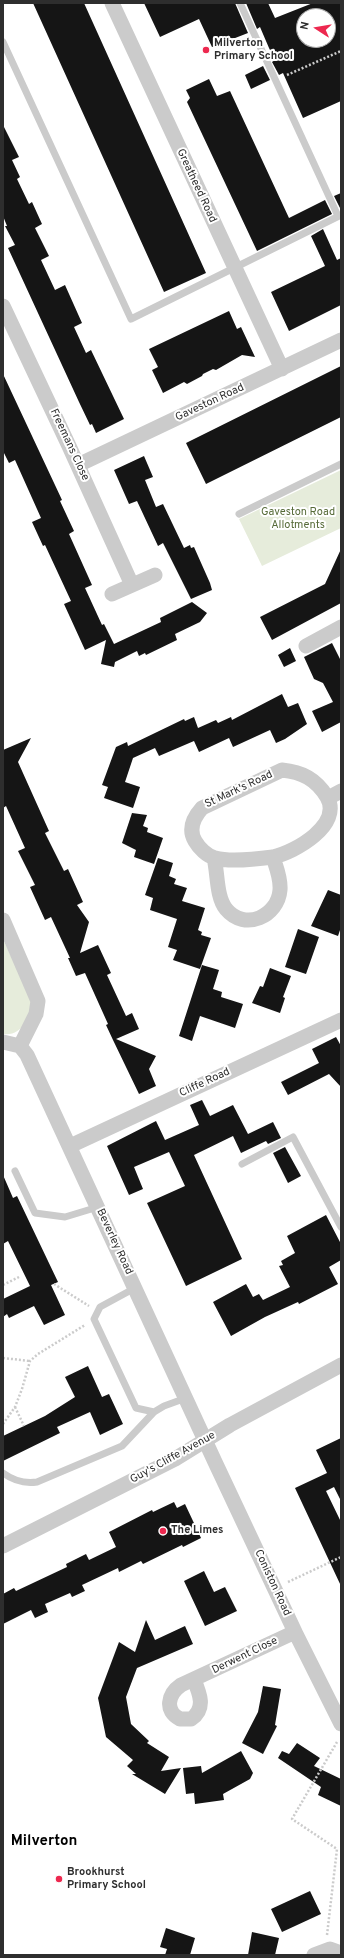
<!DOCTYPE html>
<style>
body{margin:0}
#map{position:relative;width:344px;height:1958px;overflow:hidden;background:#fff;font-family:Overpass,sans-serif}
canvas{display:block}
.frame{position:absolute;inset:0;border:4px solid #2e2e2e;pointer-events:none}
.north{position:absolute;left:296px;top:8px;width:40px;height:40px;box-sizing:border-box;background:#fff;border:1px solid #ababab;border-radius:50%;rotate:282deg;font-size:11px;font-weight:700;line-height:16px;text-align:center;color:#2e2e2e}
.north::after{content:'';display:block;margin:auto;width:14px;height:18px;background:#ed284f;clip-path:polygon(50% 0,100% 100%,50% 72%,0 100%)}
</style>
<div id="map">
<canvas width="344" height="1958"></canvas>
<div class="frame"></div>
<div class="north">N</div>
</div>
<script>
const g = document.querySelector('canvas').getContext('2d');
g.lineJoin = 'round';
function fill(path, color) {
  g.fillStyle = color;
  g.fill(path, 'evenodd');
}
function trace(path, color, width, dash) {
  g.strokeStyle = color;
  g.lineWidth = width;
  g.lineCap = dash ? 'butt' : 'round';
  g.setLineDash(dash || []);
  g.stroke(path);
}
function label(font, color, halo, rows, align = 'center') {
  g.font = font + ' Overpass,sans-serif';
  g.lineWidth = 4;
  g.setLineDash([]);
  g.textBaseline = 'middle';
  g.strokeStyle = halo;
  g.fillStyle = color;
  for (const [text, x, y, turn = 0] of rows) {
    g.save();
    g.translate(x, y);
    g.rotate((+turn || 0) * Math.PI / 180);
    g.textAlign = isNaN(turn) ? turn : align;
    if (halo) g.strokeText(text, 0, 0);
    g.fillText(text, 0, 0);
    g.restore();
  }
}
fill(new Path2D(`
 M341 470V528L262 566 239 519Z
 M3 939 31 1000C33 1016 21 1037 3 1034Z`), '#e6ecdb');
fill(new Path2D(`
 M33 3H84L206 273 164 292Z
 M144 3H235L248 33 212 47 199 19 160 37Z
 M246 3H268L275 18 313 3H341V101L303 118 283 73 279 75 272 62 275 60 269 48 260 27 257 29ZM304 16H328V40H304Z
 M263 66 270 80 251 89 245 75Z
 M209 79 217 96 230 91 289 218 325 200 332 214 257 251 187 102 190 98 186 90Z
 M3 125 19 157 12 160 20 177 17 179 29 204 32 202 42 224 35 228 49 256 41 260 55 290 65 285 82 323 74 327 86 353 91 350 124 419 96 433 92 424 90 425 79 402 8 248 15 245 5 226H7L3 216Z
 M341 193V210L334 196Z
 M323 229 337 260 341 258V305L289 331 271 292 325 266 311 236Z
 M229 311 237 329 241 327 255 357 242 355 216 370 213 369 203 374 202 376 187 384 184 382 163 393 152 370 158 367 149 349Z
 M341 366V417L206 484 186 443Z
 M3 374 62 500 60 501 74 531 69 534 92 585 85 588 102 625 104 624 114 644 161 622 160 618 192 602 207 613 200 622 175 634 177 640 146 655 145 653 139 656 137 651 115 662 114 667 101 664 106 640 85 650 64 604 71 601 45 545 43 546 32 522 41 518 15 460 9 463 3 451Z
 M144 456 153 477 145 480 156 507 163 504 184 548 190 545 191 548 194 547 210 583 212 590 191 599 163 543 158 546 137 501 129 504 114 470Z
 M341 549V603L272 640 260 617 325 584Z
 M332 643 341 661V722L322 732 312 711 333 702 323 683 314 679 304 657Z
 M290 648 296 661 284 667 278 655Z
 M282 694 288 707 298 703 307 724 285 739 276 743 270 730 233 747 229 738 199 752 194 741 159 756 155 748 133 758 125 782 140 787 133 808 104 798 108 787 102 785 116 747 127 742 128 746 184 719 185 721 194 717 198 728 216 720 218 723 231 717 232 720Z
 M31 738 18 762 49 831 45 833 64 871 68 869 83 902 77 905 89 922 80 953 98 945 111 973 107 975 126 1016 132 1013 139 1029 116 1039 156 1056 149 1069 156 1086 139 1094 113 1040 106 1025 108 1024 85 973 76 976 68 958H70L51 917 45 920 30 887 35 885 18 851 25 848 6 806 3 808V750Z
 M132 813 147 815 143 826 148 828 147 832 163 838 154 864 134 857 136 850 122 843Z
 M158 858 173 863 169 876 176 879 174 884 187 888 182 901 205 908 198 930 202 932 201 935 211 938 200 969 173 960 177 950 168 947 177 919 150 910 153 898 145 895Z
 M328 890 341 895V927L338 936 311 926Z
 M298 929 319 937 306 974 285 967Z
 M202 965 219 970 213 989 222 992 221 997 243 1004 235 1028 200 1016 192 1041 179 1036Z
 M270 968 291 976 283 997 285 998 280 1013 252 1003 260 986 263 987Z
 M336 1037 341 1046V1087L329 1074 288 1095 281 1082 319 1063 312 1049Z
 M202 1100 210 1116 233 1105 248 1134 273 1122 281 1138 268 1144 266 1141 241 1153 233 1136 194 1155 242 1259 186 1286 147 1203 185 1186 169 1152 134 1167 143 1189 129 1195 107 1146 156 1121 165 1140 199 1125 190 1105Z
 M285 1147 301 1176 288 1183 273 1153Z
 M3 1175 13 1198 17 1196 58 1282 51 1285 65 1315 44 1325 34 1306 9 1318 7 1314 3 1317V1299L30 1286 8 1241 3 1244Z
 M326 1215 341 1244V1260L329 1267 338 1284 299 1304 298 1302 265 1317 231 1336 213 1302 246 1284 253 1297 259 1294 263 1300 290 1287 279 1266 283 1265 281 1261 295 1253 287 1236Z
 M88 1366 102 1397 109 1394 123 1424 100 1435 90 1412 57 1427 60 1433 3 1461V1436L45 1416 75 1397 65 1377Z
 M341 1438V1501L334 1487 326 1491 341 1522V1586L295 1488 327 1473 316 1450Z
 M174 1502 177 1508 185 1504 201 1538 183 1547 182 1545 143 1564 141 1561 119 1572 118 1568 82 1585 85 1591 72 1597 70 1593 45 1604 48 1612 35 1618 31 1610 3 1624V1594L14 1588 16 1591 67 1567 66 1564 86 1554 89 1560 116 1547 109 1532 152 1510 153 1512Z
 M204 1571 214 1592 225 1587 237 1611 205 1626 184 1581Z
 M146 1620 155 1640 185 1626 193 1644 137 1668 126 1697 131 1724 149 1741 147 1743 169 1757 161 1771 181 1768 165 1794 132 1774H136L127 1766 133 1760 106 1737 98 1698 119 1642 135 1652Z
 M263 1686 281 1689 275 1725 277 1726 263 1754 242 1743 258 1712Z
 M297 1743 320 1758 314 1766 341 1779V1806L318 1795 321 1787 278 1758 282 1751 289 1754Z
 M241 1751 253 1773 250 1779 223 1794 224 1800 195 1804 194 1793 186 1794 183 1768 201 1766 202 1773Z
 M310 1891 321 1914 282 1932 271 1909Z
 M166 1928 195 1938 190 1955H165L167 1949 160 1947Z
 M252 1932 279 1938 275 1955H248Z`), '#151515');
trace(new Path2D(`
 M287 75 341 51
 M54 1284 89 1306
 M3 1285 19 1277
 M3 1358 30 1361
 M15 1407 24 1426
 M3 1424 15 1407 22 1389 30 1361 38 1354 85 1325
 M288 1582 341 1557
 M327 1935 337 1849 292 1819 337 1742`), '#cbcbcb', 2.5, [2, 2]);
trace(new Path2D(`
 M240 3 338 216
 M3 42 131 319 341 215
 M239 514 341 464
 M242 1164 293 1137 341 1227
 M15 1171 35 1213 65 1217 98 1207
 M135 1288 100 1307 94 1319 136 1408 154 1412
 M3 1473C14 1481 24 1484 37 1482L122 1446 154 1412 164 1406 186 1398`), '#cbcbcb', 7);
trace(new Path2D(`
 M112 3 282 369
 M3 306 69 446 132 585
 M78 465 341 340
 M112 594 155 575
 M306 646 341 627
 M282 770C302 772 316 779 327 797 343 825 295 852 273 857 258 859 229 862 215 858 207 856 199 848 195 841 188 829 194 817 202 808Z
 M328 798 341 791
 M214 858C218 874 216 896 226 909 245 932 278 916 280 890 281 878 276 867 273 857
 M3 920 38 1001 36 1014 20 1046
 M3 1042 20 1046 27 1055 215 1462 295 1632 341 1724
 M70 1146 341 1020
 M3 1546 175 1459 230 1425 341 1365
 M194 1680C200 1694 206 1709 191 1719H180C164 1711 168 1694 181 1685L295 1632
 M314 1955 330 1949 341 1953`), '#cbcbcb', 15);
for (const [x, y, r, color] of [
 [206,50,4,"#ed284f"],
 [163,1531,4,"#ed284f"],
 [59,1879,4,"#ed284f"]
]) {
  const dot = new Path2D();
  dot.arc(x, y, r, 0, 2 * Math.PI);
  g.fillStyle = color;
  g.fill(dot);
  trace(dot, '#fff', 1.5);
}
label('bold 11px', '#2e2e2e', '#fff', [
 ["Milverton",214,44],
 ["Primary School",214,57],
 ["The Limes",171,1531],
 ["Brookhurst",67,1873],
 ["Primary School",67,1886]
], 'left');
label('11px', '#2e2e2e', '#fff', [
 ["Greatheed Road",196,186,65],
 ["Gaveston Road",210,403,-25],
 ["Freemans Close",69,445,65],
 ["St Mark's Road",239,790,-25],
 ["Cliffe Road",205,1083,-25],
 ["Beverley Road",114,1242,65],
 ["Guy's Cliffe Avenue",173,1458,-29],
 ["Coniston Road",272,1583,65],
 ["Derwent Close",245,1656,-26]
]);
label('11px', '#576b39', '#fff', [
 ["Gaveston Road",298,513],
 ["Allotments",298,526]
]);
label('bold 15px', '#000', '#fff', [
 ["Milverton",44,1842]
]);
</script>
